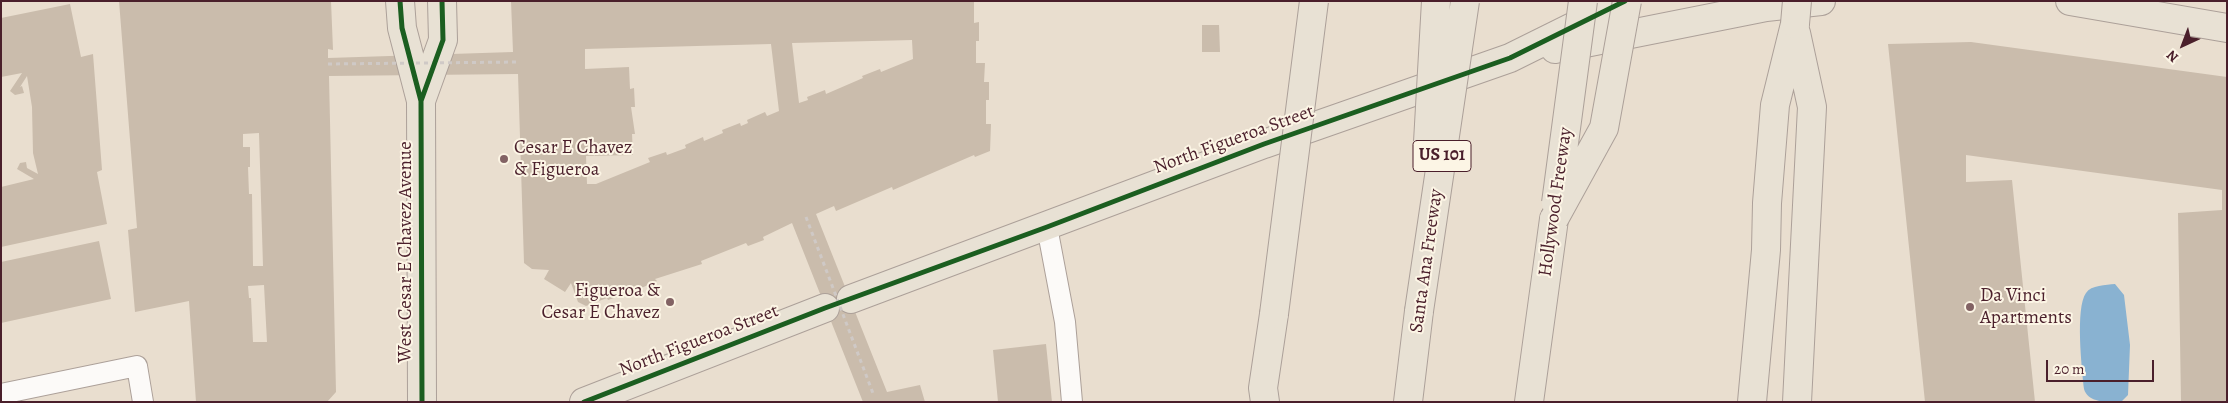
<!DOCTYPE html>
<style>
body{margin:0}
#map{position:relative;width:2228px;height:403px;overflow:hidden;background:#e9decf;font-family:Alegreya,serif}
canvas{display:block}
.frame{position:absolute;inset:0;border:2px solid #4a1f2b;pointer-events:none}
.north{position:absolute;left:2158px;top:20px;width:50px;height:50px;-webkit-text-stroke:4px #fcf5e5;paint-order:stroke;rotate:223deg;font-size:14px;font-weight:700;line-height:20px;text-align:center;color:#4a1f2b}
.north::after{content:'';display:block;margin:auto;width:18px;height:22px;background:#4a1f2b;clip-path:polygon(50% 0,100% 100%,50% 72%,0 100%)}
.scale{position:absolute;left:2046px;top:360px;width:108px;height:22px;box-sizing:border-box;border:2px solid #4a1f2b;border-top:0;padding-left:6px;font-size:15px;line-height:18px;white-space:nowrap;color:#4a1f2b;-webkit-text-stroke:4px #fcf5e5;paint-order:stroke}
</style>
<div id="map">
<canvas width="2228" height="403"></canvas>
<div class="frame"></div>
<div class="north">N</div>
<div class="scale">20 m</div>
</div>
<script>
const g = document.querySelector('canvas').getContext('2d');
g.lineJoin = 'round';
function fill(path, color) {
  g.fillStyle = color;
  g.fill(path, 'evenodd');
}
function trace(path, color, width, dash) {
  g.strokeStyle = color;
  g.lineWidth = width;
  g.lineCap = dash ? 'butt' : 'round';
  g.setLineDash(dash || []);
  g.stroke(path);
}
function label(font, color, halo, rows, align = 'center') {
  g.font = font + ' Alegreya,serif';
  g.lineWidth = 4;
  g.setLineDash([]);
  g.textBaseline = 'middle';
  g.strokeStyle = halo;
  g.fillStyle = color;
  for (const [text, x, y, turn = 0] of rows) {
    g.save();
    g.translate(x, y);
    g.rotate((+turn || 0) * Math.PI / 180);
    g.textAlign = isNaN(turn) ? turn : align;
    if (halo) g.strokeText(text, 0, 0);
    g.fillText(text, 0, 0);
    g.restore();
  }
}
fill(new Path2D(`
 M2115 284 2124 295 2130 345 2128 395 2121 402C2107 402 2088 403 2084 389 2082 370 2075 308 2086 293 2091 285 2106 285 2115 284Z`), '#89b2d1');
fill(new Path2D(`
 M119 1H331L333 50 328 49V58L513 52 511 1 974 2V23L979 22V41H976V63H985L984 82H989V100H986V124H991L990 151 975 157 974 155 893 190 892 187 836 211 834 206 816 214 887 392 920 385 925 402H863L792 223 763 237 764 240 748 246 746 243 701 261 702 264 655 279 657 281 639 289 638 286 624 291 625 294 608 300 607 298 586 306 578 302 571 283 565 292 544 279 549 270 532 269 524 263 518 74 329 76 336 392 327 402H196L189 301 135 312 128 230 137 228ZM912 40 913 59 881 72 880 69 862 76 863 78 826 94 825 90 807 97 808 100 799 103 792 43ZM771 44 779 111 767 116 765 112 747 120 748 123 741 126 740 123 722 130 723 133 704 141 703 137 685 145 686 148 667 155 666 152 648 158 650 162 596 184H587L586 156 633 155 632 134H635L631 107H635L634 88 630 89 629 67 585 69V49ZM259 133 263 266H253L252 194H249L248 167H250V147H243V134ZM264 285 267 342H253L251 298H249L248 286Z
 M70 4 81 57 93 54 102 170 97 172 107 224 1 247V187L34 179 17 169 20 163 26 162 27 168 38 174 33 153 32 107 27 76 20 87 22 86 24 93 15 95 10 91 22 73 1 77V18Z
 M1202 25H1219L1220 52H1202Z
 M1971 42 2227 77V402H2181L2178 213 2222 210V190L1966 155V182L2012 180 2035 402H1925L1888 44Z
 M99 241 111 299 1 323V262Z
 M1046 344 1052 402H998L993 350Z`), '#cabcac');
const lane = new Path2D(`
 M1047 227 1065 322 1072 402
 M1 394 137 366 143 402`);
const primary = new Path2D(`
 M400 1 402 28 421 101 422 402
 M2070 1 2227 28
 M1555 49 1766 7 1821 1
 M421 101 443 40 442 1
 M851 299 1264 144 1510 58 1625 1
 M584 402 825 308`);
const highway = new Path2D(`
 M1796 33 1812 107 1797 402
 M1265 402 1263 388 1274 314
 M1408 402 1419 311
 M1529 402 1554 219
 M1752 402 1766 250 1767 203 1775 105 1795 24`);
trace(lane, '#aca099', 22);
trace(primary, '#aca099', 30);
trace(highway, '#aca099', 30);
trace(lane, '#fcfaf8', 20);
trace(primary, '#e8e1d4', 28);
trace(highway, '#e8e1d4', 28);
const highwayBridge = new Path2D(`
 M1795 24 1797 1
 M1428 142 1436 1
 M1556 203 1583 1
 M1554 219 1604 128 1627 1
 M1419 311 1465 1
 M1274 314 1314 1`);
trace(highwayBridge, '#aca099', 30, []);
trace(new Path2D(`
 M328 64 517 62
 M806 217 874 396`), '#cfc9c6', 3, [4, 4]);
trace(highwayBridge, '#e8e1d4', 28);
trace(new Path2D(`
 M400 1 402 28 421 101 422 402
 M421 101 443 40 442 1
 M584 402 825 308 1047 227 1264 144 1510 58 1625 1`), '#1b5e20', 5);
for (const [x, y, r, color] of [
 [504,159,5,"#826264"],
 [670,302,5,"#826264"],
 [1970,307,5,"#826264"]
]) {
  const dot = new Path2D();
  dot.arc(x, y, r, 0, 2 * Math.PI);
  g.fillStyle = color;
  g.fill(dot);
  trace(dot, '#fcf5e5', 2);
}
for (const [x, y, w] of [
 [1442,156,58]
]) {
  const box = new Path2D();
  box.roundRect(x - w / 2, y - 15.5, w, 31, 4);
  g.fillStyle = '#fcf5e5';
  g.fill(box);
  trace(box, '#4a1f2b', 1);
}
label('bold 18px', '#4a1f2b', null, [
 ["US 101",1442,156]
]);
label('19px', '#4a1f2b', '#fcf5e5', [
 ["North Figueroa Street",1234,140,-20],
 ["Hollywood Freeway",1556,202,-82],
 ["West Cesar E Chavez Avenue",406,252,-90],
 ["Santa Ana Freeway",1427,261,-82],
 ["North Figueroa Street",699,341,-21]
]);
label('19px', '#4a1f2b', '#fcf5e5', [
 ["Cesar E Chavez",514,148],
 ["& Figueroa",514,170],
 ["Figueroa &",660,291,"right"],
 ["Cesar E Chavez",660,313,"right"],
 ["Da Vinci",1980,296],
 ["Apartments",1980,318]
], 'left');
</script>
